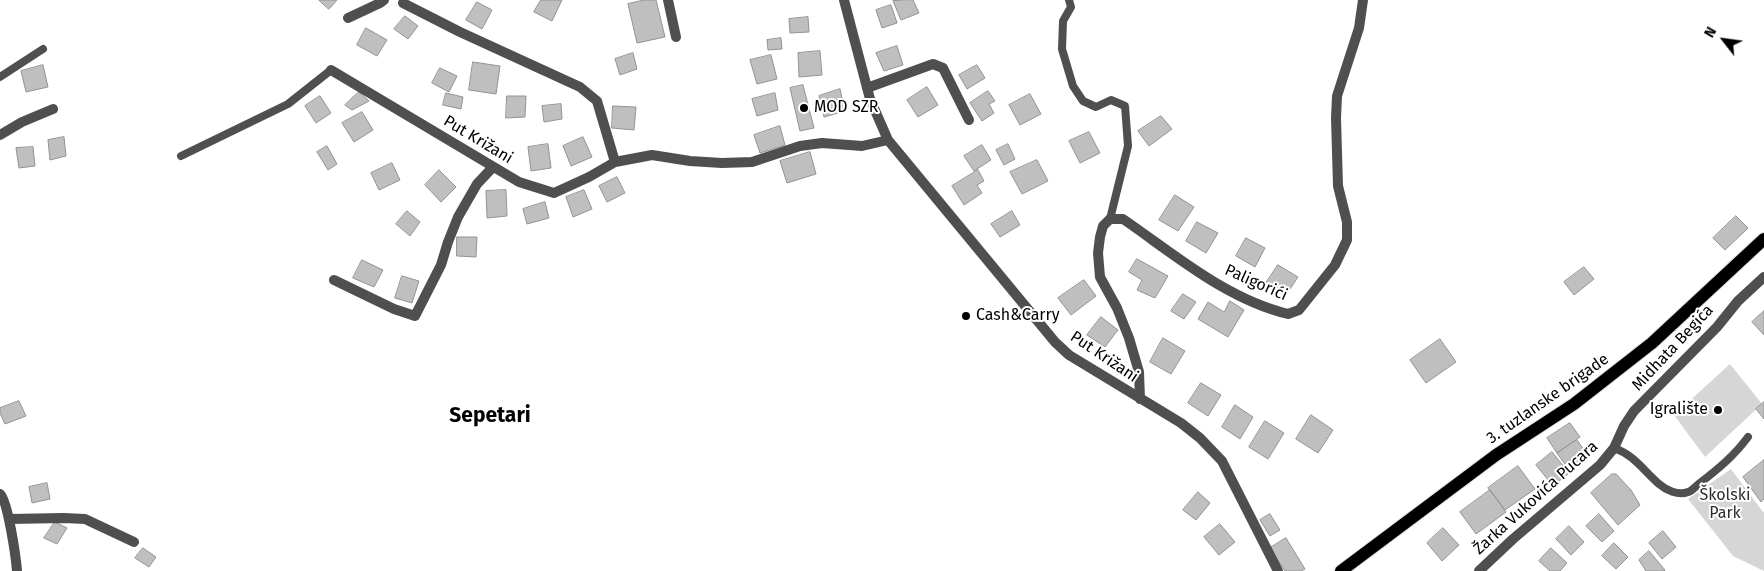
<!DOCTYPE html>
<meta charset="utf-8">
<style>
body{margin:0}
#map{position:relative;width:1764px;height:571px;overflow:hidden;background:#fff;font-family:"Fira Sans",sans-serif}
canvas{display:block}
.north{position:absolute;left:1699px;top:15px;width:50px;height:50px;-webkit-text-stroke:4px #fff;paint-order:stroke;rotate:300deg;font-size:14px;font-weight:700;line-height:20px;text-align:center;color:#000}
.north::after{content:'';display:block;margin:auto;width:18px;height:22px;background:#000;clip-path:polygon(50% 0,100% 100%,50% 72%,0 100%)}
</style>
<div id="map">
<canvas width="1764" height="571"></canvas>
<div class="north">N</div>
</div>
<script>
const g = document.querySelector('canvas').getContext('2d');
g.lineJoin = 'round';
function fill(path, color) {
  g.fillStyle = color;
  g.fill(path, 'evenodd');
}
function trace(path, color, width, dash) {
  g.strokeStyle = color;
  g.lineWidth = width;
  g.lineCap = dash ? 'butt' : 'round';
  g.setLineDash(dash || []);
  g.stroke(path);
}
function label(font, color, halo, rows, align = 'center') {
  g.font = font + ' "Fira Sans",sans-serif';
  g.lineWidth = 4;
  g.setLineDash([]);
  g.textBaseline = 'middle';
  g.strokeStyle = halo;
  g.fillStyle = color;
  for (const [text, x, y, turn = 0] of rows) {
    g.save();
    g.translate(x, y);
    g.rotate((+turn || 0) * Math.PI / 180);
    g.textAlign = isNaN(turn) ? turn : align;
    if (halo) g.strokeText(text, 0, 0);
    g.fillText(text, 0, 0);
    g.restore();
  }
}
fill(new Path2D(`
 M1730 364 1762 404 1705 457 1674 415Z
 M1731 469 1763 512 1764 511V571L1733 556 1688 499Z`), '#d6d6d6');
const building = new Path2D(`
 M319 0H337L329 9Z
 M541 0H562L552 21 534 12Z
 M644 0H656L665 37 637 43 628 4Z
 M913 0 919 13 901 20 893 1Z
 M477 2 492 10 482 29 466 20Z
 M891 5 897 23 882 28 876 10Z
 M405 16 418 26 408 39 394 29Z
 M808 17 809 32 790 33 789 19Z
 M366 28 387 40 377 56 357 45Z
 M781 38 782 49 768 50 767 40Z
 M897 46 903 65 884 71 876 53Z
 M820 51 822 75 799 77 798 53Z
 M633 53 637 69 620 75 615 59Z
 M771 55 777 79 757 84 750 60Z
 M473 62 500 66 496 94 469 90Z
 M43 65 48 87 26 92 21 71Z
 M977 65 985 78 967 89 959 75Z
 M440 68 457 76 449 92 432 83Z
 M803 85 814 128 800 131 790 88Z
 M927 87 938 105 918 117 907 100Z
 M840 89 845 111 824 117 819 96Z
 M988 91 995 101 989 104 994 113 982 121 970 103Z
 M359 92 369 101 352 110 345 105Z
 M446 93 463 97 461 109 443 105Z
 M775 93 778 110 757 116 752 99Z
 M1030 94 1041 114 1020 125 1009 105Z
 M320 96 331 113 316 123 305 106Z
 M507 96H526L525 117 506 118Z
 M561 104 562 119 544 122 542 106Z
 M613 106 636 107 634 130 612 128Z
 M362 112 373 130 354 142 342 123Z
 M1161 116 1172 129 1149 146 1138 131Z
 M780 126 785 145 760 153 754 135Z
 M1089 132 1100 153 1080 163 1069 141Z
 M64 137 66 156 50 160 48 140Z
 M583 137 592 157 571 166 563 146Z
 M548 144 551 168 531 171 528 147Z
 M1008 144 1015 159 1004 165 996 150Z
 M982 145 991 160 974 171 964 156Z
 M327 146 337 164 328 170 317 152Z
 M33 147 35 166 19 168 16 148Z
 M810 152 816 174 787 183 780 161Z
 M1037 160 1048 181 1022 194 1010 172Z
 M392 163 400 180 379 190 371 173Z
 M439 170 456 187 441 202 425 185Z
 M978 170 984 181 977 185 982 193 964 205 952 186Z
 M617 177 625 193 607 202 599 186Z
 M506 190 507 216 487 218 486 191Z
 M584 190 592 209 573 217 566 197Z
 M1175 195 1194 207 1178 231 1159 220Z
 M545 202 549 218 527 224 523 209Z
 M407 211 420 222 410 236 396 224Z
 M1012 211 1020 225 1000 237 991 224Z
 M1736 216 1748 228 1725 250 1713 238Z
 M1197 222 1218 233 1206 253 1186 241Z
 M457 237H477L476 257 457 256Z
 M1246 238 1265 248 1255 267 1236 256Z
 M1137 259 1168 276 1155 298 1137 290 1142 280 1129 272Z
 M362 260 383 270 374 287 353 278Z
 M1278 265 1298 277 1286 295 1266 283Z
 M1584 267 1594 279 1574 295 1564 282Z
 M402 276 419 281 412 303 395 298Z
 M1084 280 1096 296 1071 315 1058 298Z
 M1183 294 1196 302 1184 319 1171 311Z
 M1230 301 1244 310 1228 337 1198 319 1208 302 1224 312Z
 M1764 311V335L1752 322Z
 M1101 317 1118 330 1105 347 1087 335Z
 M1163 338 1185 351 1171 374 1150 362Z
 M1440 339 1456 362 1426 383 1410 360Z
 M1201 383 1221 395 1208 416 1188 403Z
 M19 401 26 416 5 424 0 413V408Z
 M1764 402V419L1756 409Z
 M1235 405 1253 417 1240 439 1222 427Z
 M1311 415 1333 430 1318 453 1296 439Z
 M1265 421 1284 433 1268 459 1249 447Z
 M1570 423 1580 437 1557 453 1547 438Z
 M1577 440 1589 457 1569 470 1557 453Z
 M1552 452 1569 473 1553 486 1536 465Z
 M1764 460V499L1761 502 1743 477Z
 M1518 466 1535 489 1505 510 1488 488Z
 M1612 474H1616L1631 490 1640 505 1618 525 1591 493Z
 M47 483 50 499 32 503 29 487Z
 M1490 490 1506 512 1476 534 1460 512Z
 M1198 492 1210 503 1196 520 1183 510Z
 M1270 514 1280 530 1270 536 1260 520Z
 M1599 514 1614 531 1602 542 1586 526Z
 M55 522 67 528 57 544 44 538Z
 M1220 524 1235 542 1219 555 1204 537Z
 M1569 526 1584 542 1571 555 1556 539Z
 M1443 528 1459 545 1442 561 1427 543Z
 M1663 531 1676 547 1662 559 1649 543Z
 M1286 538 1305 569 1301 571H1285L1270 548Z
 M1614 543 1628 557 1616 569 1602 556Z
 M143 548 156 557 149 567 135 558Z
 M1551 548 1567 563 1560 571H1550L1539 561Z
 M1649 551 1665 570 1664 571H1646L1639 560Z`);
fill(building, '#bfbfbf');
trace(building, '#939393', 1);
const primary = new Path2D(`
 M1341 571 1496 455 1574 404 1652 343 1764 239`);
trace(primary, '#dbdbdb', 14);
trace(new Path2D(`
 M1069 0 1071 7 1063 21 1062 49 1073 86 1083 101 1096 107 1111 100 1125 106 1128 146 1110 219
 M0 77 43 49
 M181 156 288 104 331 70
 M1614 448C1634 455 1643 470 1659 484 1666 490 1678 496 1688 492 1692 491 1696 486 1700 483 1718 469 1734 456 1748 437`), '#4f4f4f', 8);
trace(new Path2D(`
 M668 0 676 37
 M844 0 870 99 888 140 1055 342 1069 355 1181 423 1200 438 1222 461 1278 571
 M403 3 460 32 580 87 597 101 615 162
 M348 18 380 3 384 0
 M331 70 519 182 554 193 589 177 615 162 652 155 690 161 722 163 752 162 800 146 822 143 862 146 888 140
 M867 88 933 64 943 68 969 120
 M0 135 22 122 53 109
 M334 280 394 309 415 316 441 265 448 242 458 217 477 184 493 167
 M1140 399 1139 372 1129 338 1117 308 1100 277 1098 253 1100 237 1103 226 1110 219H1123C1174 254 1226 299 1288 314L1299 310 1335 265 1347 240V222L1338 186 1336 118 1337 96 1359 28 1363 0
 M0 494C8 501 16 558 17 571
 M9 519 64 518 85 519 134 542
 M1479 571 1513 539 1600 465 1614 448 1624 426 1634 411 1717 327 1738 301 1764 277`), '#4f4f4f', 10);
trace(primary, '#000', 12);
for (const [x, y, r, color] of [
 [804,108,5,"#000"],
 [966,316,5,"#000"],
 [1718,410,5,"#000"]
]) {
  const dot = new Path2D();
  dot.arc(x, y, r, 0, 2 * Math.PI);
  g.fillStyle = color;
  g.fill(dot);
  trace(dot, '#fff', 2);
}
label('16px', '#000', '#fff', [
 ["MOD SZR",814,108],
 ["Cash&Carry",976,316],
 ["Igralište",1708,410,"right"]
], 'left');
label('16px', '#000', '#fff', [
 ["Put Križani",478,140,31],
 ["Paligorići",1256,283,24],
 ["Midhata Begića",1673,348,-47],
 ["Put Križani",1104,357,34],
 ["3. tuzlanske brigade",1548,399,-35],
 ["Žarka Vukovića Pucara",1536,498,-42]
]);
label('16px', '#2d2d2d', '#fff', [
 ["Školski",1725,496],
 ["Park",1725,514]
]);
label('bold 21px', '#000', '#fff', [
 ["Sepetari",490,416]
]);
</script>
